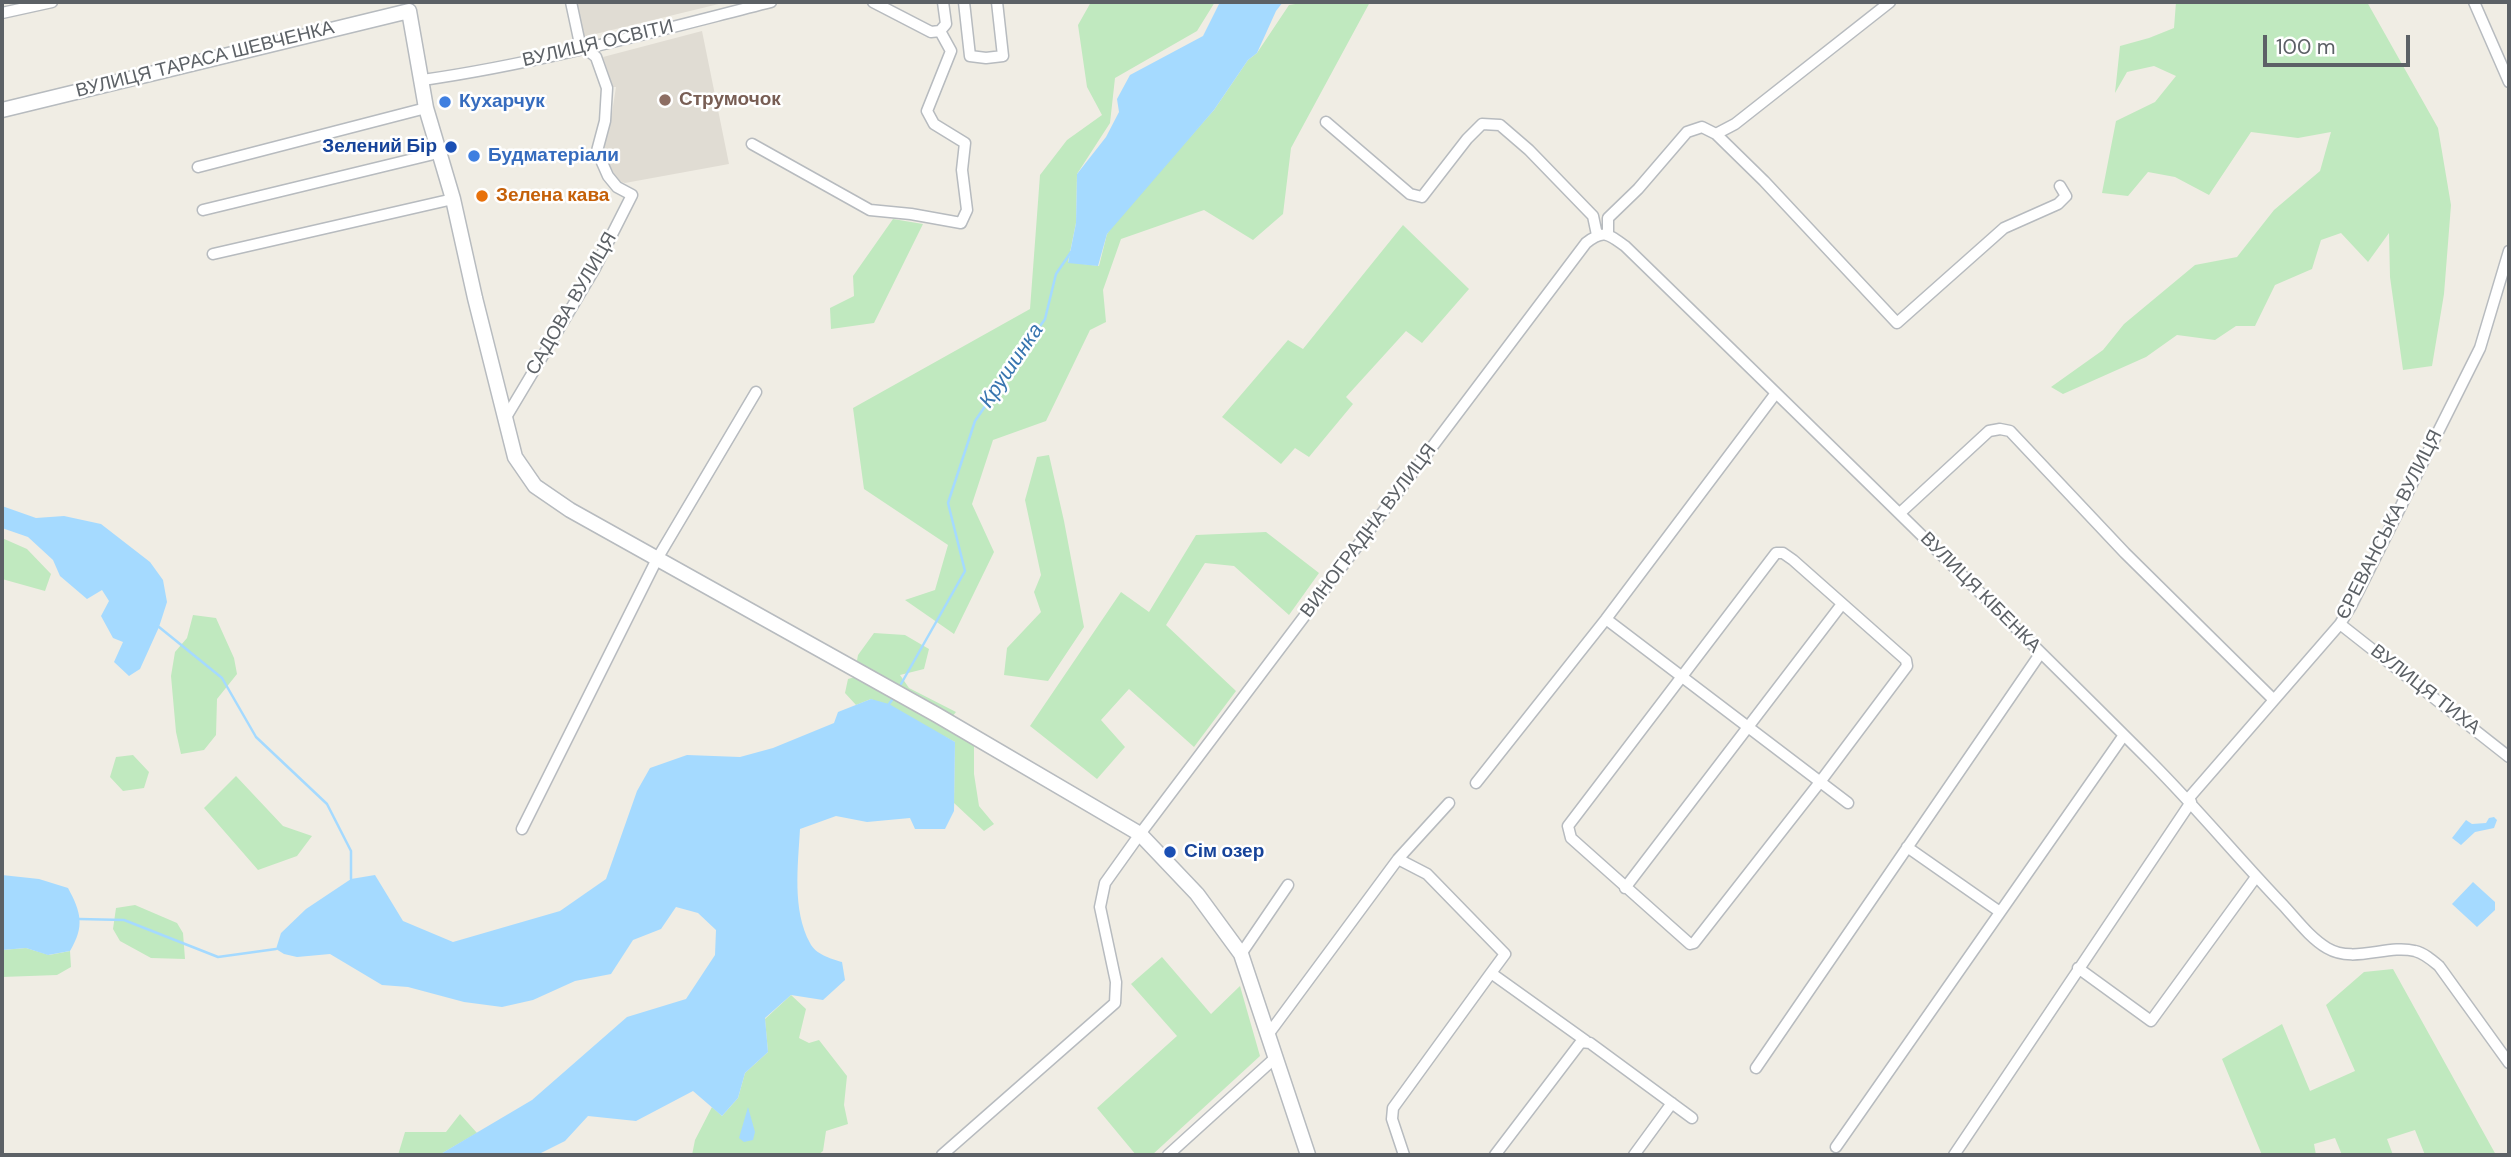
<!DOCTYPE html>
<meta charset="utf-8">
<style>
body{margin:0}
#map{position:relative;width:2511px;height:1157px;overflow:hidden;background:#f0ede4;font-family:"DM Sans",sans-serif}
canvas{display:block}
.frame{position:absolute;inset:0;border:4px solid #5c6166;pointer-events:none}
.scale{position:absolute;left:2263px;top:35px;width:147px;height:32px;box-sizing:border-box;border:4px solid #5c6166;border-top:0;padding-left:9px;font-size:21px;line-height:24px;white-space:nowrap;color:#5c6166;-webkit-text-stroke:5px #fff;paint-order:stroke}
</style>
<div id="map">
<canvas width="2511" height="1157"></canvas>
<div class="frame"></div>
<div class="scale">100 m</div>
</div>
<script>
const g = document.querySelector('canvas').getContext('2d');
g.lineJoin = 'round';
function fill(path, color) {
  g.fillStyle = color;
  g.fill(path, 'evenodd');
}
function trace(path, color, width, dash) {
  g.strokeStyle = color;
  g.lineWidth = width;
  g.lineCap = dash ? 'butt' : 'round';
  g.setLineDash(dash || []);
  g.stroke(path);
}
function label(font, color, halo, rows, align = 'center') {
  g.font = font + ' "DM Sans",sans-serif';
  g.lineWidth = 5;
  g.setLineDash([]);
  g.textBaseline = 'middle';
  g.strokeStyle = halo;
  g.fillStyle = color;
  for (const [text, x, y, turn = 0] of rows) {
    g.save();
    g.translate(x, y);
    g.rotate((+turn || 0) * Math.PI / 180);
    g.textAlign = isNaN(turn) ? turn : align;
    if (halo) g.strokeText(text, 0, 0);
    g.fillText(text, 0, 0);
    g.restore();
  }
}
fill(new Path2D(`
 M576 2H727L583 37Z
 M702 31 729 164 625 183 618 181 601 150 612 113 616 87H613L603 57Z`), '#e0dcd3');
fill(new Path2D(`
 M1091 2H1215L1197 31 1115 78 1110 123 1077 174 1076 223 1068 262 1099 266 1107 234 1117 219 1214 110 1248 60 1257 53 1289 5 1308 2H1370L1291 148 1283 214 1253 240 1204 210 1121 239 1103 290 1106 322 1090 330 1046 421 993 440 972 504 994 552 954 634 905 600 935 590 948 545 864 489 853 408 1030 309 1040 175 1067 140 1102 115 1087 87 1078 25Z
 M2176 2H2367L2438 128 2451 205 2444 294 2432 366 2403 370 2390 277 2389 233 2368 262 2341 233 2321 240 2312 269 2275 285 2255 326H2236L2215 340 2177 335 2146 357 2063 394 2051 387 2103 350 2124 324 2195 265 2237 257 2274 210 2320 171 2331 132 2298 138 2251 132 2209 195 2175 177 2148 172 2128 196 2102 193 2116 121 2155 102 2176 76 2154 66 2127 72 2115 93 2120 46 2149 38 2174 28Z
 M893 219 923 224 874 323 831 329 830 308 854 296 853 276Z
 M1403 225 1469 289 1422 343 1406 331 1346 397 1353 404 1309 457 1295 448 1281 464 1222 417 1288 340 1303 349Z
 M1049 455 1064 521 1084 627 1048 681 1004 675 1007 648 1041 612 1034 592 1041 575 1025 500 1037 457Z
 M1266 532 1319 573 1289 615 1234 566 1205 563 1166 625 1236 691 1194 747 1129 689 1101 720 1125 747 1097 779 1030 726 1121 592 1149 612 1196 535Z
 M2 538 27 549 51 574 45 591 2 579Z
 M193 615 216 618 234 658 237 674 217 699 216 735 204 750 181 754 176 732 171 676 175 652 187 638Z
 M874 633 905 635 929 649 924 669 900 675 909 688 956 712 952 717 856 666 858 655Z
 M855 677 974 741V774L979 806 994 824 984 831 954 803 955 742 871 699 856 705 845 693 848 679Z
 M133 755 149 772 144 788 123 791 110 777 116 757Z
 M236 776 283 826 312 836 297 856 258 870 204 808Z
 M135 905 177 923 183 933 185 959 151 958 120 941 113 929 116 908Z
 M26 948 49 955 70 951 71 967 57 975 2 977V950Z
 M1162 957 1211 1014 1240 986 1260 1056 1152 1155H1136L1097 1108 1177 1036 1131 984Z
 M2393 969 2496 1155H2425L2415 1130 2387 1139 2393 1155H2342L2335 1138 2314 1144 2316 1155H2262L2222 1059 2282 1024 2310 1091 2355 1071 2326 1005 2364 972Z
 M791 995 806 1009 799 1038 809 1043 819 1040 847 1076 844 1105 848 1124 826 1131 823 1151 818 1155H692L695 1140 712 1107 722 1116 738 1098 745 1073 768 1052 765 1019Z
 M460 1114 477 1133 439 1155H398L405 1132H446Z`), '#c0e9bf');
fill(new Path2D(`
 M1220 2H1283L1276 11 1257 53 1248 60 1214 110 1107 234 1098 266 1068 263 1076 223 1077 174 1106 137 1119 112 1117 99 1130 75 1203 36Z
 M2 506 36 518 64 516 101 524 150 562 163 580 167 602 159 627 140 669 129 676 114 662 123 642 113 638 101 616 109 601 102 590 87 599 60 576 53 560 28 537 2 528Z
 M871 699 889 704 955 742 954 811 945 829H915L910 818 867 822 836 816 800 829C798 865 792 910 810 943 815 954 831 959 842 962L845 980 823 1000 791 995 765 1018 768 1052 745 1073 738 1098 722 1116 693 1091 636 1121 588 1116 565 1141 537 1155H439L532 1100 627 1017 686 999 715 955 716 930 698 913 676 907 661 929 633 940 611 974 575 981 533 1000 502 1007 464 1002 408 987 382 985 330 954 297 957 284 954 276 949 281 933 306 909 351 879 375 875 403 921 453 942 560 911 606 879 637 791 650 768 687 755 740 757 773 748 834 723 838 712Z
 M2494 817 2497 820 2494 828 2475 832 2461 845 2452 838 2466 820 2472 824 2486 823 2489 818Z
 M2 875 39 879 68 888C81 912 85 926 70 951L48 955 26 948 2 950Z
 M2473 882 2495 902V910L2477 927 2452 904Z
 M748 1107 755 1132 753 1140 744 1142 739 1138Z`), '#a5daff');
trace(new Path2D(`
 M159 627 222 678 256 737 327 804 351 851V879
 M901 684 965 571 948 503 975 421 1045 319 1056 274 1071 252
 M889 704 892 700
 M79 919 124 920 218 957 276 949`), '#a5daff', 2.5);
const minor = new Path2D(`
 M873 2 931 32 940 31 946 24 943 2
 M964 2 970 56 986 58 1003 56 997 2
 M2474 2 2509 82
 M2 13 52 2
 M423 80C541 63 656 31 771 2
 M1326 122 1410 194 1422 197 1467 139 1482 124 1500 125 1529 150 1593 216 1597 235
 M1716 134 1764 181 1897 323 2004 228 2058 204 2066 196 2060 186
 M752 144 870 210 911 214 961 223 967 210 962 170 965 143 934 124 927 111 951 51 940 31
 M198 167 426 108
 M203 210 438 153
 M1608 234V218L1638 189 1687 132 1702 127 1716 134 1735 124 1890 2
 M213 254 453 199
 M505 419 594 270 632 195 617 187 608 176 597 151 605 121 607 88 596 57 580 44 571 2
 M1900 513 1989 431 2000 429 2010 431 2125 553 2274 700
 M1776 553H1783L1793 560 1906 660 1907 666 1820 782 1694 943 1690 944 1571 838 1568 826Z
 M1606 619 1848 803
 M2340 624 2509 757
 M1476 783 1606 619 1776 393
 M2188 799 2340 624 2351 606 2480 348 2509 251
 M522 829 657 559 756 392
 M1907 847 2000 912
 M1398 859 1427 874 1505 954 1491 973
 M1625 888 1842 604
 M1241 954 1288 885
 M2078 968 2151 1021 2256 877
 M1267 1036 1398 859 1449 803
 M1756 1068 2040 654
 M1836 1147 2124 735
 M942 1155 1115 1003 1116 982 1100 907 1105 883 1140 834 1586 243C1604 229 1608 234 1625 246 1801 417 1977 588 2151 762 2197 808 2238 858 2283 905 2296 919 2310 938 2327 948 2354 964 2387 944 2415 951 2424 953 2432 960 2439 966L2509 1063
 M1168 1155 1275 1058
 M1404 1155 1392 1119 1393 1108 1491 973 1586 1041
 M1495 1155 1581 1042 1590 1043 1692 1118
 M1634 1155 1672 1103
 M1954 1155 2191 802`);
const tertiary = new Path2D(`
 M2 110 409 11 426 108 453 199 475 298 515 457 535 486 570 510 937 715 1140 834 1197 894 1241 954 1308 1155`);
trace(minor, '#b7bbbf', 13);
trace(tertiary, '#b7bbbf', 17);
trace(minor, '#fff', 10);
trace(tertiary, '#fff', 14);
for (const [x, y, r, color] of [
 [665,100,7,"#8d6e63"],
 [445,102,7,"#3f7fe0"],
 [451,147,7,"#1a4fb4"],
 [474,156,7,"#3f7fe0"],
 [482,196,7,"#e8710a"],
 [1170,852,7,"#1a4fb4"]
]) {
  const dot = new Path2D();
  dot.arc(x, y, r, 0, 2 * Math.PI);
  g.fillStyle = color;
  g.fill(dot);
  trace(dot, '#fff', 2.5);
}
label('19px', '#5c6166', '#fff', [
 ["ВУЛИЦЯ ОСВІТИ",598,44,-13],
 ["ВУЛИЦЯ ТАРАСА ШЕВЧЕНКА",205,60,-14],
 ["САДОВА ВУЛИЦЯ",572,304,-60],
 ["ЄРЕВАНСЬКА ВУЛИЦЯ",2390,525,-63],
 ["ВИНОГРАДНА ВУЛИЦЯ",1369,531,-53],
 ["ВУЛИЦЯ КІБЕНКА",1980,593,45],
 ["ВУЛИЦЯ ТИХА",2425,690,38]
]);
label('bold 19px', '#785e54', '#fff', [
 ["Струмочок",679,100]
], 'left');
label('bold 19px', '#366cbe', '#fff', [
 ["Кухарчук",459,102],
 ["Будматеріали",488,156]
], 'left');
label('bold 19px', '#164399', '#fff', [
 ["Зелений Бір",437,147],
 ["Сім озер",1184,852,"left"]
], 'right');
label('bold 19px', '#c56008', '#fff', [
 ["Зелена кава",496,196]
], 'left');
label('italic 21px', '#3875af', '#fff', [
 ["Крушинка",1012,366,-56]
]);
</script>
